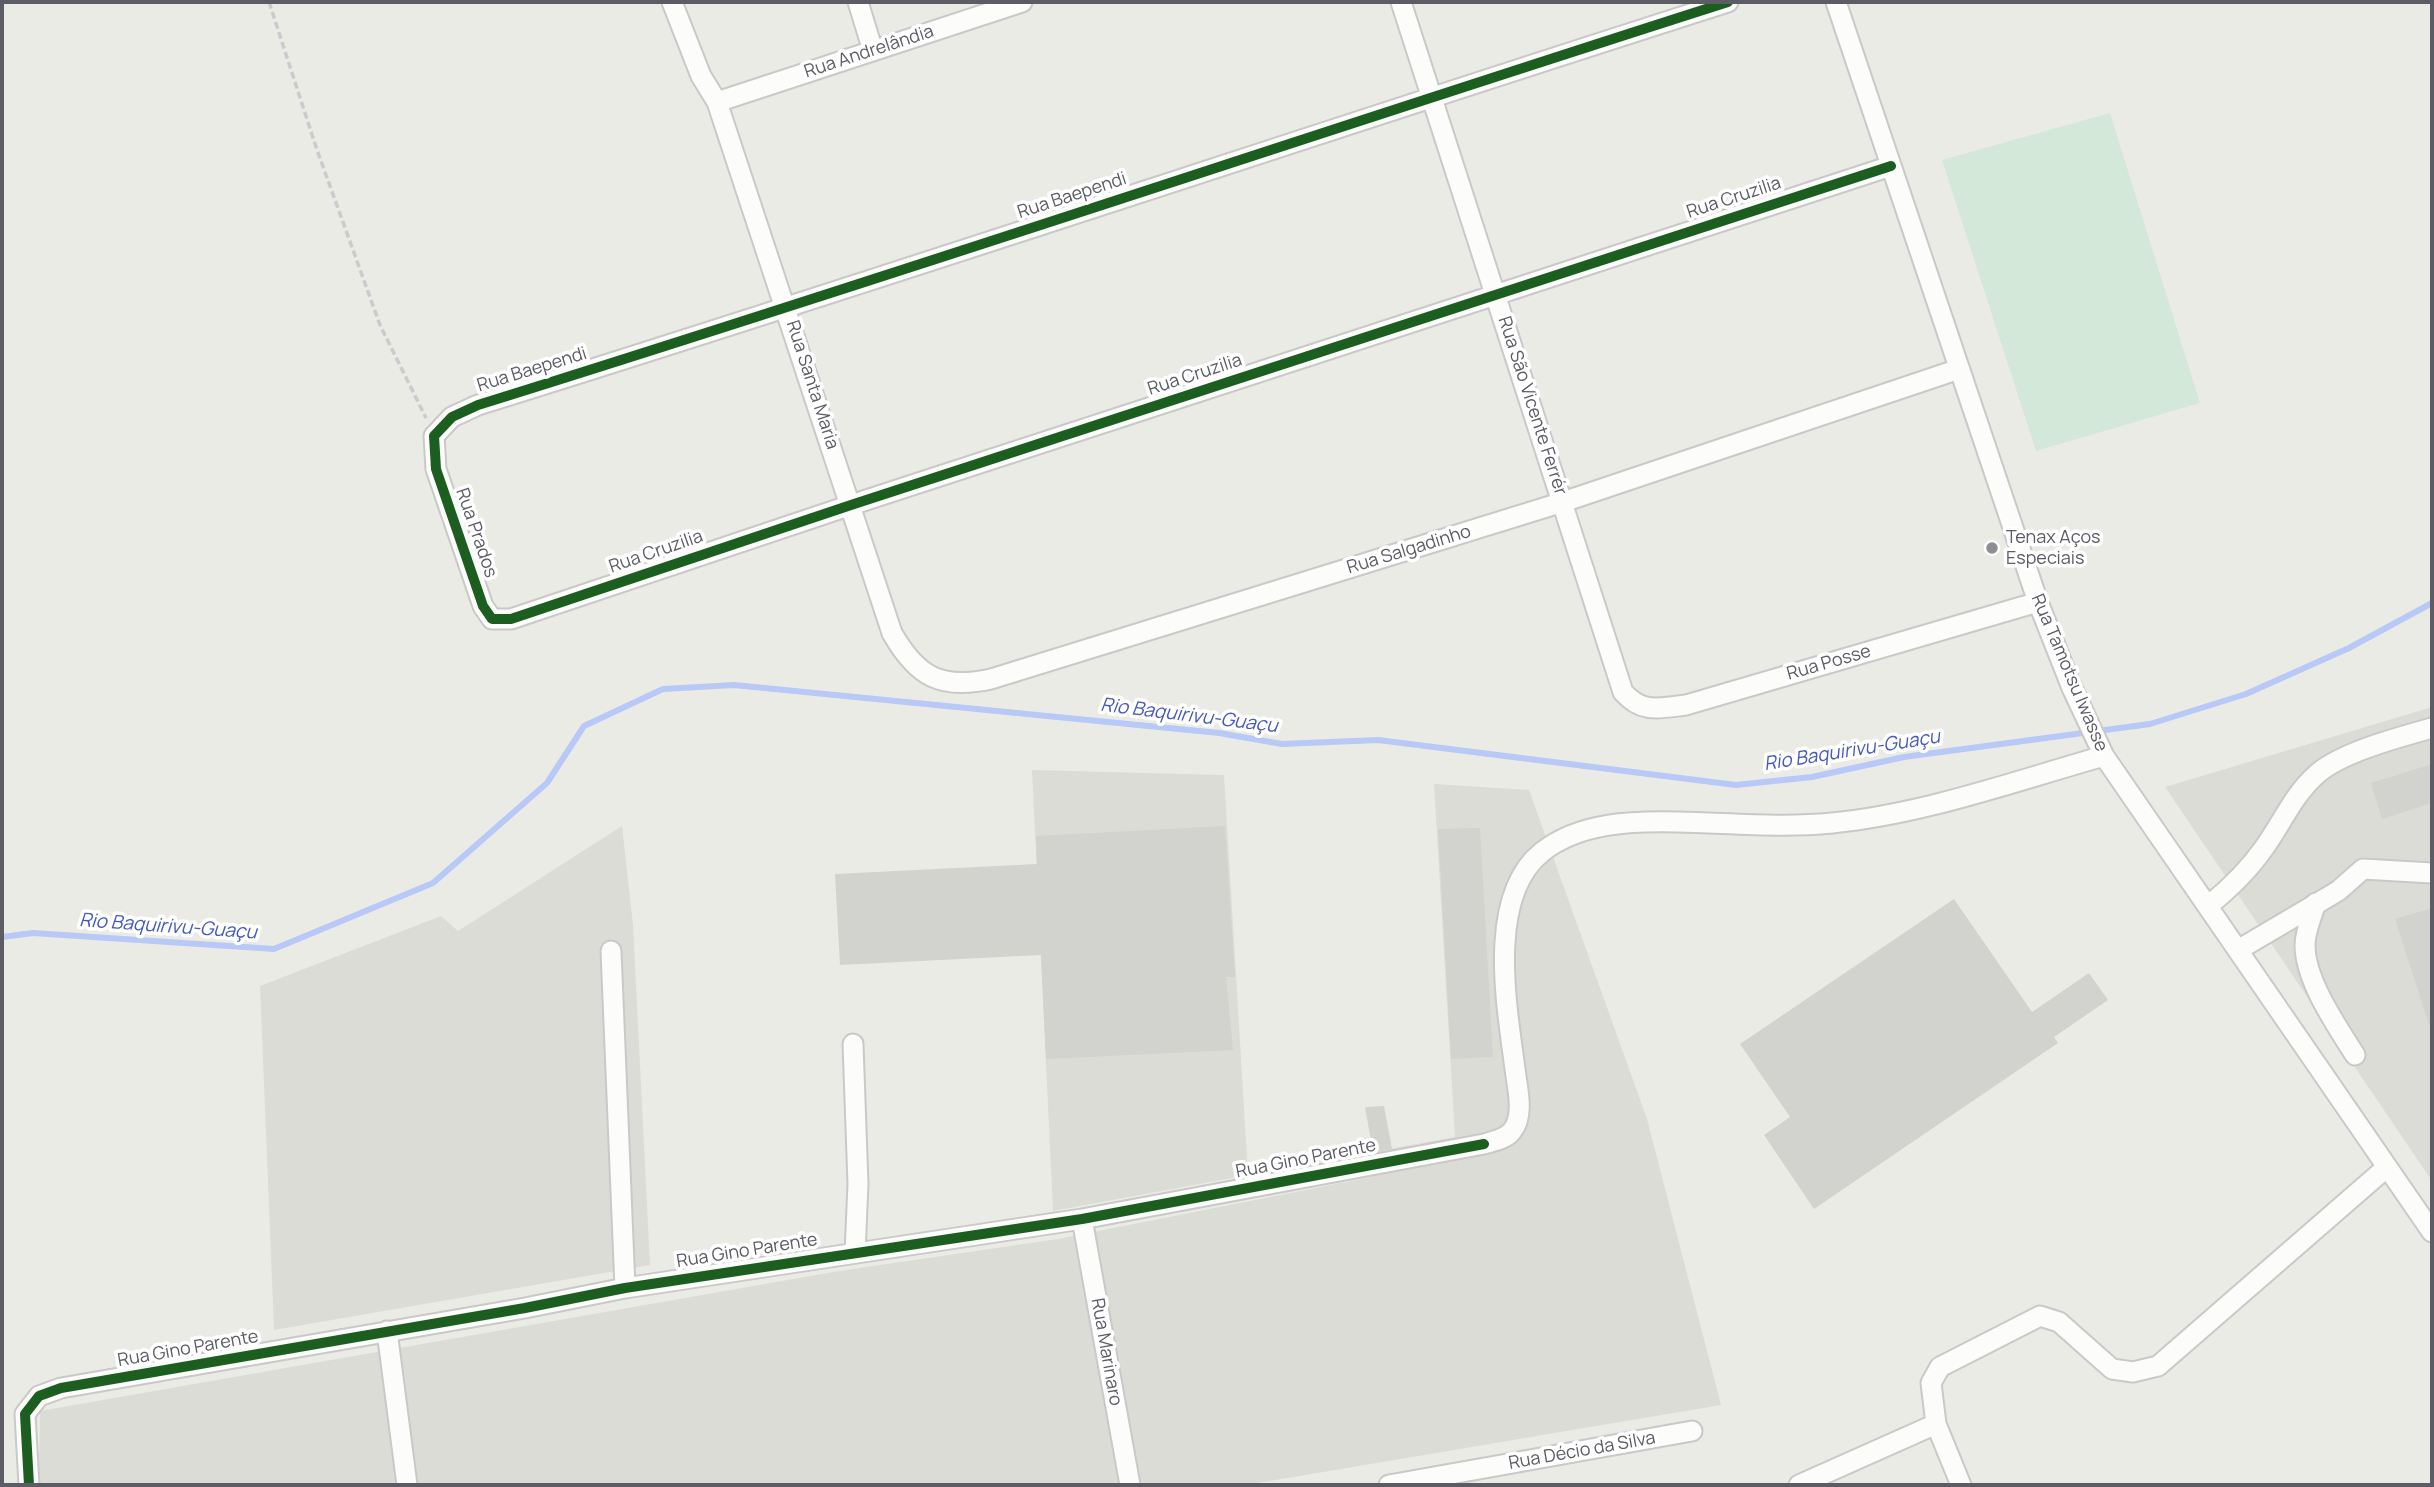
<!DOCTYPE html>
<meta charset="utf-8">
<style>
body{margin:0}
#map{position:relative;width:2434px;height:1487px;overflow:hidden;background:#ebebe6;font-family:Manrope,sans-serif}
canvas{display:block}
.frame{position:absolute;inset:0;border:4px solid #5b5c64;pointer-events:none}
</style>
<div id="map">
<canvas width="2434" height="1487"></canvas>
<div class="frame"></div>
</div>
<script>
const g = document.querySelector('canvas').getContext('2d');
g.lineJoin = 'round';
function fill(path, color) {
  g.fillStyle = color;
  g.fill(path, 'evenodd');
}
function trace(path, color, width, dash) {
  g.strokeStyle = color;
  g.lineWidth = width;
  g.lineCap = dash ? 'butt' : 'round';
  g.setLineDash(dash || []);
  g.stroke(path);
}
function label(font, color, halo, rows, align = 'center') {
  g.font = font + ' Manrope,sans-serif';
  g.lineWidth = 7;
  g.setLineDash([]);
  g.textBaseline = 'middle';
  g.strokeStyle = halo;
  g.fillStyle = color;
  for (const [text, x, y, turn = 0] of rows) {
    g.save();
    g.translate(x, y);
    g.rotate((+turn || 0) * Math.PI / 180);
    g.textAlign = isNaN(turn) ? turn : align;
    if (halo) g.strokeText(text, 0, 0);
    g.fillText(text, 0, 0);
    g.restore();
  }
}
fill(new Path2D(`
 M2432 707V1181L2165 787Z
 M1032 770 1224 775 1248 1175 1053 1211Z
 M1434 784 1529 790 1647 1119 1721 1405 1246 1485H39L40 1411 839 1271 1058 1239 1371 1177 1367 1153 1455 1137Z
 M622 826 633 925 650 1265 274 1330 260 986 441 916 458 931Z`), '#dcdcd7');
fill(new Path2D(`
 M2110 113 2200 403 2036 451 1942 160Z`), '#d3e8d8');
trace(new Path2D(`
 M2 937 33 933 274 949 433 883 547 783 584 726 663 689 734 685 1219 733 1282 744 1378 740 1736 785 1812 777 1904 757 2150 724 2246 694 2349 648 2432 603`), '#b8c8f7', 6);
fill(new Path2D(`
 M2432 764V803L2382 819 2371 783Z
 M1225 826 1235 977H1226L1233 1050 1046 1059 1041 955 840 965 835 874 1037 864 1036 836Z
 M1480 828 1493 1057 1451 1059 1438 829Z
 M1954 899 2032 1012 2089 973 2108 1000 2054 1037 2058 1043 1814 1209 1764 1135 1790 1117 1740 1044Z
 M2432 908V1024L2429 1025 2395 919Z
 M1384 1106 1392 1149 1373 1152 1365 1107Z`), '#d2d2ce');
const minor = new Path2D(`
 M672 2 701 76 717 102 892 633C917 677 941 690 991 679L1563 502 1959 369
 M858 2 873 51
 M1401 2 1623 692C1642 714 1660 708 1686 705L2038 602
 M1728 2C1311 135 896 275 478 405L452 417 434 436 436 469 483 606 492 619H511L851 505 1891 166
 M1836 2 2038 602 2072 688 2104 756 2432 1232
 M717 102 1022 2
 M2316 903C2312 916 2305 931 2305 945 2305 981 2337 1026 2355 1055
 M2208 906C2229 889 2248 871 2264 848 2282 823 2294 794 2317 774 2342 752 2400 737 2432 728
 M2238 950 2338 891 2363 869 2432 873
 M611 951 625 1288
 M853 1044 858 1184 855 1253
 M1082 1219 1130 1485
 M387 1331 407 1485
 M1936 1424 1931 1383 1940 1367 2040 1316 2059 1322 2112 1369 2133 1372 2158 1366 2387 1167
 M29 1485 25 1414 39 1396 61 1388 525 1308 625 1288 1082 1219 1484 1144C1494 1141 1506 1139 1512 1131 1525 1115 1517 1087 1515 1069 1507 1007 1486 897 1542 852 1580 822 1633 821 1678 822 1729 823 1782 828 1832 823 1924 814 2015 781 2104 756
 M1389 1485 1692 1431
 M1799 1485 1936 1424 1961 1485`);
trace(minor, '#c8c9c8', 23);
trace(new Path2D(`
 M269 2 317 150 380 325 426 418`), '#c8cccc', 3.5, [7, 3.5]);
trace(minor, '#fcfcfb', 19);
trace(new Path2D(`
 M1728 2C1311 135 896 275 478 405L452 417 434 436 436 469 483 606 492 619H511L851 505 1891 166
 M29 1485 25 1414 39 1396 61 1388 525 1308 625 1288 1082 1219 1484 1144`), '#1b5e20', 10);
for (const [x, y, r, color] of [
 [1992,548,7,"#8d8e92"]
]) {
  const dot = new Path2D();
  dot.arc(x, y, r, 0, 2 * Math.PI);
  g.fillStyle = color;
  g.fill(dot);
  trace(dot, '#fff', 2.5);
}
label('18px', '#5b5c64', '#fff', [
 ["Rua Andrelândia",869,52,-18],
 ["Rua Baependi",1072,196,-18],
 ["Rua Cruzilia",1734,198,-18],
 ["Rua Baependi",532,370,-17],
 ["Rua Cruzilia",1195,375,-18],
 ["Rua Santa Maria",812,385,72],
 ["Rua São Vicente Ferrér",1532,406,72],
 ["Rua Prados",476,533,71],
 ["Rua Salgadinho",1409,550,-17],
 ["Rua Cruzilia",656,552,-19],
 ["Rua Posse",1829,663,-16],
 ["Rua Tamotsu Iwasse",2069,673,67],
 ["Rua Gino Parente",1306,1159,-11],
 ["Rua Gino Parente",747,1251,-9],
 ["Rua Gino Parente",188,1349,-10],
 ["Rua Marinaro",1106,1352,80],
 ["Rua Décio da Silva",1582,1451,-10]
]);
label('18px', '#5b5c64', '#fff', [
 ["Tenax Aços",2006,538],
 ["Especiais",2006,559]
], 'left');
label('italic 19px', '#4459c2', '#fff', [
 ["Rio Baquirivu-Guaçu",1189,716,7],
 ["Rio Baquirivu-Guaçu",1852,751,-9],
 ["Rio Baquirivu-Guaçu",168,927,4]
]);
</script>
